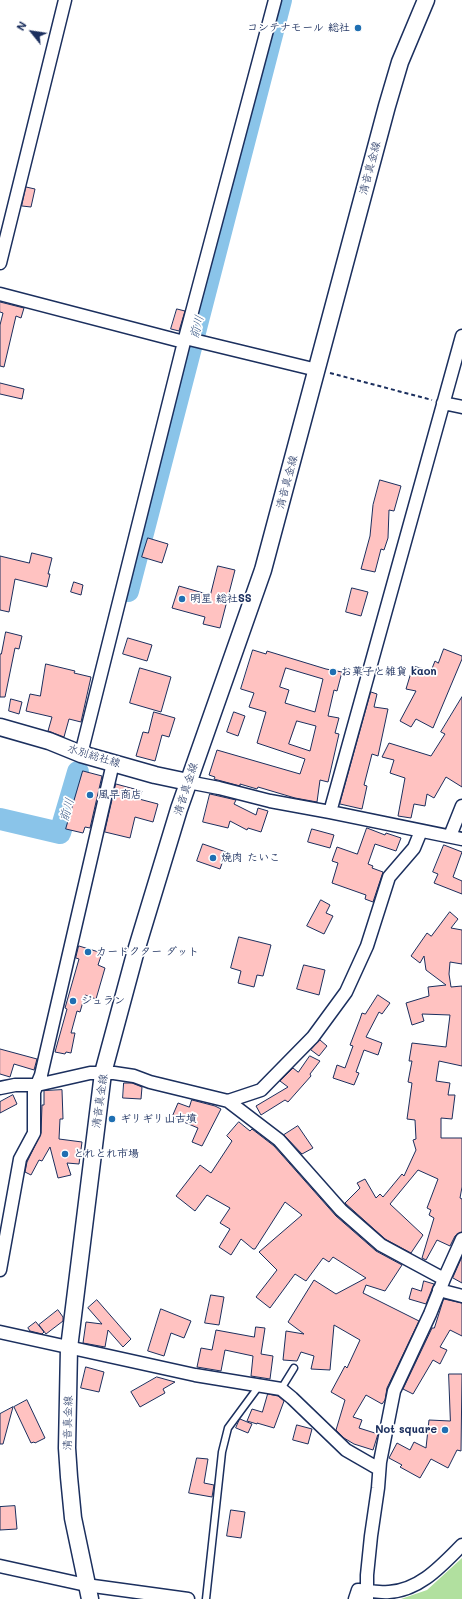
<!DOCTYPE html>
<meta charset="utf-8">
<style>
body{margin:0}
#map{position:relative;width:462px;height:1599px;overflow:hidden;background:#fff;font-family:Mali,sans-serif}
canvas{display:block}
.north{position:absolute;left:12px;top:12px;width:40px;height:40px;-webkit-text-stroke:3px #fff;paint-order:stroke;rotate:300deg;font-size:11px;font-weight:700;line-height:16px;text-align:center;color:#1b2f5e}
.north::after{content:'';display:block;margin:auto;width:14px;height:18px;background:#1b2f5e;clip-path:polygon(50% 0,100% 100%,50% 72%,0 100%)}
</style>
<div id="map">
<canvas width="462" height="1599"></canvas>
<div class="north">N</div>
</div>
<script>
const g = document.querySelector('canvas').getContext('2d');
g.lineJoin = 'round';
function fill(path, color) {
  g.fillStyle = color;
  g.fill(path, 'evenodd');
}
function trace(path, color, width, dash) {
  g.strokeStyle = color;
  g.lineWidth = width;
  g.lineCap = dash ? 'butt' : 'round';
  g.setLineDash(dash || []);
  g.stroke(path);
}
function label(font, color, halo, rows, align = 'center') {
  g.font = font + ' Mali,"Klee One",sans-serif';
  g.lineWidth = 3.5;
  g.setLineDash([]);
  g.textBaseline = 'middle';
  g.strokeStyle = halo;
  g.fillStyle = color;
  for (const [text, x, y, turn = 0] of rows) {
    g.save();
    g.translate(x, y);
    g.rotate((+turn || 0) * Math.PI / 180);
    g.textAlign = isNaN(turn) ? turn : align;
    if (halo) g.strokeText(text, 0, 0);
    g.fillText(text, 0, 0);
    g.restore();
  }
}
fill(new Path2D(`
 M462 1558V1599H401L427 1590Z`), '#b1e09f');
trace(new Path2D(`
 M128 591 281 0
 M0 819 60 833 78 772`), '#8ac4e9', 22);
const building = new Path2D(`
 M26 187 35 189 31 207 22 206Z
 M0 302 24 308 21 318 16 316 4 367 0 366V325L3 313 0 312Z
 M177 309 185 311 179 331 171 329Z
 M0 383 24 389 22 399 0 394Z
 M380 480 401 486 394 511 389 510 388 538 384 550 381 549 375 572 361 569 370 536 373 505Z
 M148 538 168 544 162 563 142 557Z
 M32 553 52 558 48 574H50L47 587 15 579 9 612 0 610V556L29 563Z
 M218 566 235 570 220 628 203 624 205 617 172 608 179 586 210 595Z
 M74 582 83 585 81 595 71 592Z
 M352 588 368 592 361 616 346 612Z
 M6 632 22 636 19 649 15 648 5 697H0V654H1Z
 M128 638 152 645 147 661 123 654Z
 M444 649 462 656V659L433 728 416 719 411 727 400 721 416 691 406 689 413 666 431 671 435 661 438 663Z
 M253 650 266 654 267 651 326 669 342 672 337 691 334 690 328 716 339 718 335 733 339 734 328 782 320 780 317 802 295 798 258 787 257 789 240 784V786L214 779 215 777 209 775 217 750 300 774 305 759 257 743 266 712 249 707 254 693 241 689ZM286 668 323 679 315 712 285 703 289 690 280 687ZM297 721 316 726 310 751 289 744Z
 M46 664 75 671 74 673 91 677 81 722 69 719 64 737 48 731 52 717 26 711 30 694 40 696Z
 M140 668 171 677 161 712 130 703Z
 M371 692 377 694 374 707 388 709 378 756 372 754 364 785 367 786 362 809 340 804Z
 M462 697V787L446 777 434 798 427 794 425 806 414 804 411 818 398 816 405 778 390 773 394 760 382 757 389 743 431 756 445 734 441 732Z
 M11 699 22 702 19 714 9 711Z
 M154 712 175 718 169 737 162 735 155 761 136 756 143 732 148 733Z
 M234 712 245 716 238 736 227 732Z
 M83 771 102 776 90 828 85 827 83 833 66 829Z
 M116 784 142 791 139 799 158 804 153 822 135 817 130 838 105 832Z
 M210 794 236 800 234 804 256 815 258 808 268 811 261 832 248 828 247 830 230 821 228 828 203 822Z
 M367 828 385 835 386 833 401 838 396 851 375 844 368 864 373 866 372 868 383 872 373 902 365 899 366 895 332 883 338 863 332 861 337 847 357 854Z
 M312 829 334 835 330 848 308 842Z
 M203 844 226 852 220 869 197 861Z
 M444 845 462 852 453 877 462 881V894L434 883 438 874 433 872Z
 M321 900 330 905 326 913 333 916 324 934 307 926Z
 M450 912 458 919 451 928 462 930V964L450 962 449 974 451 987 462 986V1066L439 1061 436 1081 450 1083 448 1095H455L452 1119 441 1118V1138H462V1187L460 1198 462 1199V1232L455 1236 450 1246 437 1240 426 1260 422 1258 434 1218 429 1215 431 1210 427 1208 438 1179 418 1170 390 1204 423 1235 411 1253 385 1239 345 1203 360 1188 357 1183 365 1179 376 1198 380 1194 383 1197 402 1174 404 1176 416 1150 413 1140 416 1139 415 1120 407 1119 412 1083 408 1082 412 1061H409L412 1043 446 1047 450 1015 422 1014 424 1021 412 1025 406 1003 429 996 428 987 446 985 426 970 424 956 420 963 411 956 427 933 431 936Z
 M239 937 271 945 263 976 257 975 254 987 238 983 241 971 231 968Z
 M79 946 102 953 98 965 105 968 96 999 85 995 80 1012 77 1011 71 1033H75L71 1053 66 1052 65 1054 55 1052 67 1009 65 1008 79 959 76 958Z
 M304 965 325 970 319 995 297 989Z
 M378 995 390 1003 382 1014 379 1012 366 1037 382 1043 378 1055 364 1050 356 1072 359 1073 354 1085 333 1078 337 1065 345 1068 353 1046 350 1045 360 1019 362 1013 365 1014Z
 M320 1040 327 1046 319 1056 311 1050Z
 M0 1049 37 1059 34 1070 14 1064 10 1077 0 1074Z
 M310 1056 320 1061 310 1074 311 1076 288 1102 285 1100 261 1115 256 1106 288 1087 280 1081 293 1068 298 1072Z
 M124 1083H132L142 1087 141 1099 123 1098Z
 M62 1090 63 1119H60L59 1139 82 1142 79 1164 67 1163 71 1175 58 1178 50 1147 42 1161 39 1160 31 1175 25 1172 27 1162 41 1133 42 1105H44V1091Z
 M13 1095 17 1104 0 1113V1102Z
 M192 1100 215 1106 221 1109 202 1146 192 1142 198 1128 172 1117 178 1103 189 1107Z
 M239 1122 250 1131 252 1129 274 1146 336 1216 376 1251 402 1265 385 1291 366 1285 363 1293 419 1321 387 1388 385 1400 382 1404 366 1395 353 1417 362 1420 359 1428 378 1434 373 1450 354 1444 344 1438 336 1430 345 1400 331 1392 345 1366 347 1368 360 1340 334 1325 330 1370 311 1369 314 1356 301 1352 297 1361 283 1360 286 1331 304 1334 288 1322 314 1280 336 1294 366 1278 333 1257 329 1262 323 1258 306 1281 295 1274 270 1308 256 1297 277 1270 259 1252 302 1215 285 1202 255 1249H253L241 1239 231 1255 219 1247 230 1229 220 1223 230 1208 207 1195 195 1211 176 1196 200 1165 211 1173 232 1141 227 1136Z
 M298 1126 313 1148 302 1154 284 1135Z
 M462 1257V1283L453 1278Z
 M424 1281 434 1284 426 1304 409 1299 412 1288 421 1291Z
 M211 1295 224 1297 219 1325 205 1323Z
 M444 1299 462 1303V1336L450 1330 440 1347 447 1350 440 1364 433 1360 413 1394 403 1389 432 1328H434Z
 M97 1300 131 1339 123 1347 108 1330 105 1347 83 1343 86 1322 102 1324 88 1308Z
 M161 1309 191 1321 184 1338 171 1333 164 1356 148 1351Z
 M58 1310 63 1317V1321L46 1334 39 1325Z
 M36 1322 44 1332 42 1334 30 1331 28 1328Z
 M256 1327 265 1328 261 1354 273 1356 270 1379 251 1376 253 1356 225 1350 221 1371 197 1367 201 1348 212 1350 216 1330 254 1337Z
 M86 1367 104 1372 99 1392 81 1388Z
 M449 1374H462L461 1451 457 1450 448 1468 431 1459 420 1478 400 1467 402 1465 389 1458 397 1443 410 1450 414 1442 426 1448 429 1420 450 1421Z
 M157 1377 175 1382 163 1389 165 1393 140 1407 131 1392Z
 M268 1394 278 1396 284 1401 274 1428 257 1423V1424L247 1421 252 1409 262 1412Z
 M27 1400 45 1438 35 1443 34 1442 31 1443 14 1407Z
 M13 1407 3 1444H0V1414Z
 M240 1419 252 1424 248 1433 236 1428Z
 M297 1425 312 1429 308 1444 293 1440Z
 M197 1458 208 1459 204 1483 214 1485 212 1497 189 1493Z
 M15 1506 17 1529 0 1530V1507Z
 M231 1510 245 1512 241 1538 227 1536Z`);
fill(building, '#ffc2c1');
trace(building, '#1b2f5e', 1);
const lane = new Path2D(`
 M281 1389 294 1368
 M206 1599 222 1452 228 1428 259 1386`);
const street = new Path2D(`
 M0 263 65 0
 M0 294 184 342
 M185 338 317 370
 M443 403 462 407
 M81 754 184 342 275 0
 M188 782 219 788 270 801 330 812 462 839
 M330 812 462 336
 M450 836 462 806
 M0 1088 15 1085H37L90 1073H114L134 1076 150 1082 228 1101 279 1140 341 1210 381 1245 444 1279
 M228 1101 261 1090 313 1037 346 992 367 946 389 877 414 848 421 831
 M0 1270 20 1159 34 1133V1092L41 1075 113 763
 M439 1290 462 1296
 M0 1332 195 1375 281 1389 292 1398 346 1450 379 1469
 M0 1566 86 1585 188 1599
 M355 1599 358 1590C368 1590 379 1593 389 1592 420 1590 441 1566 462 1545
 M367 1599V1575L371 1536 378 1488 380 1462 394 1391 430 1314 444 1279 462 1239`);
const secondary = new Path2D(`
 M0 727 49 741 81 754 155 775 188 782
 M90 1599 73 1518 69 1477 67 1448 69 1348 103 1073 135 954 179 809 263 570 387 106 400 62 426 0`);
trace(lane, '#1b2f5e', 9);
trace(street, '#1b2f5e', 15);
trace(secondary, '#1b2f5e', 19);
trace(new Path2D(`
 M330 373 432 400`), '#1b2f5e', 2, [4, 3]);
trace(lane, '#fff', 6);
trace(street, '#fff', 12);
trace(secondary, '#fff', 16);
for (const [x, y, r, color] of [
 [358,28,4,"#1f6fb2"],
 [182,599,4,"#1f6fb2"],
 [333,672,4,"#1f6fb2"],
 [90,795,4,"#1f6fb2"],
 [213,858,4,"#1f6fb2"],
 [88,952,4,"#1f6fb2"],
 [73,1001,4,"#1f6fb2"],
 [112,1119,4,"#1f6fb2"],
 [65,1154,4,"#1f6fb2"],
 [445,1430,4,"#1f6fb2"]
]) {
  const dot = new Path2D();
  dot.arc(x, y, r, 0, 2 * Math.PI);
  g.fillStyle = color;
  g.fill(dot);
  trace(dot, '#fff', 1.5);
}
label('bold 11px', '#1b2f5e', '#fff', [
 ["コンテナモール 総社",350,28,"right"],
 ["明星 総社SS",190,599],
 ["お菓子と雑貨 kaon",341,672],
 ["風早商店",98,795],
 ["焼肉 たいこ",221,858],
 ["カードクター ダット",96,952],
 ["ジュラン",81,1001],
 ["ギリギリ山古墳",120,1119],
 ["とれとれ市場",73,1154],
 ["Not square",437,1430,"right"]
], 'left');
label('11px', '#1b2f5e', '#fff', [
 ["清音真金線",370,168,-75],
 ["清音真金線",287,482,-75],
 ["水別総社線",94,756,17],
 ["清音真金線",186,789,-72],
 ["清音真金線",100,1101,-82],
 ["清音真金線",68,1423,-89]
]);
label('italic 12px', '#3c5c88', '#fff', [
 ["前川",197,327,-75],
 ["前川",67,810,-74]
]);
</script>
